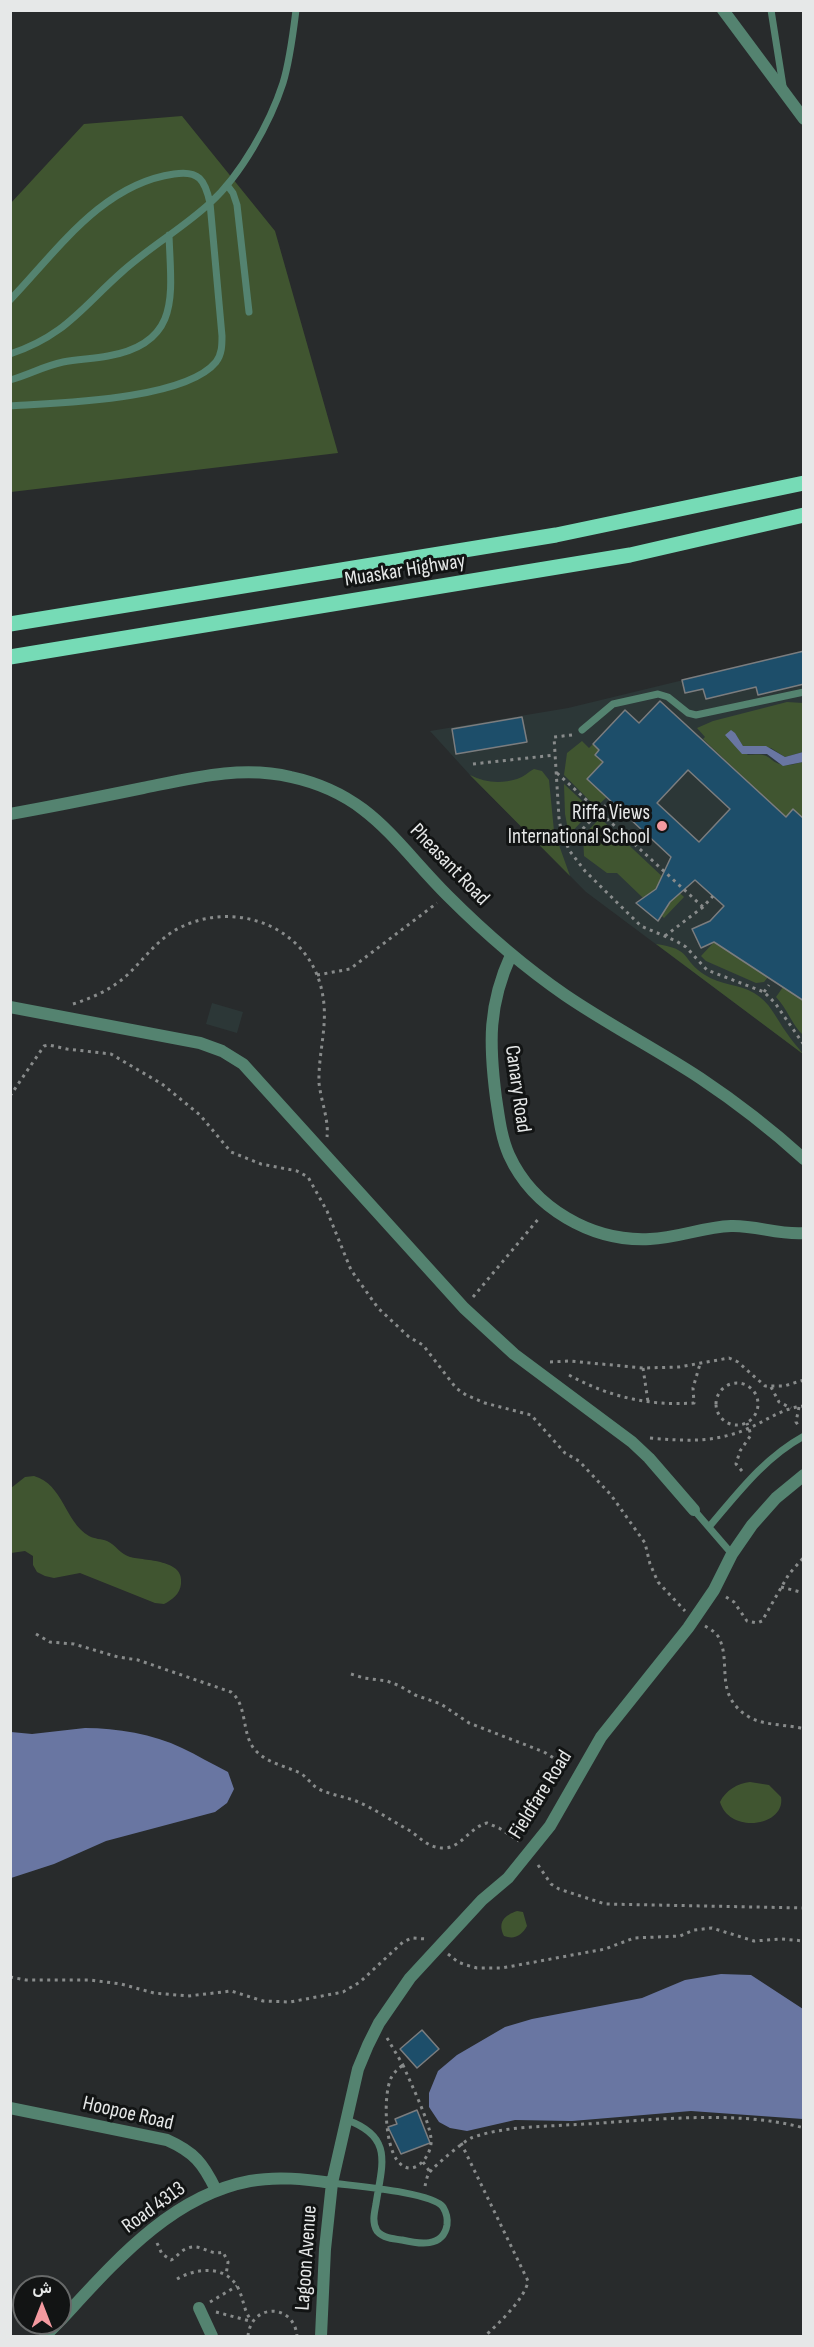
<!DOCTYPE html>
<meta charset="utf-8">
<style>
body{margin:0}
#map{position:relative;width:814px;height:2347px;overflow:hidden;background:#282b2c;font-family:"Sofia Sans Condensed",Vazirmatn,sans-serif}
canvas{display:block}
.frame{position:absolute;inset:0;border:12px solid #e6e8e8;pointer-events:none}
.north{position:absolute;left:12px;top:2275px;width:60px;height:60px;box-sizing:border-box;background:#121414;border:2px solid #676969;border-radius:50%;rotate:0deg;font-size:16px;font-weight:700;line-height:24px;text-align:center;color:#e6e8e8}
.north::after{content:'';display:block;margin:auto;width:21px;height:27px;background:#f49aa0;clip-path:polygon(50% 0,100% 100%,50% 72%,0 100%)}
</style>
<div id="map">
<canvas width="814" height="2347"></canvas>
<div class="frame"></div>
<div class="north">ش</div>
</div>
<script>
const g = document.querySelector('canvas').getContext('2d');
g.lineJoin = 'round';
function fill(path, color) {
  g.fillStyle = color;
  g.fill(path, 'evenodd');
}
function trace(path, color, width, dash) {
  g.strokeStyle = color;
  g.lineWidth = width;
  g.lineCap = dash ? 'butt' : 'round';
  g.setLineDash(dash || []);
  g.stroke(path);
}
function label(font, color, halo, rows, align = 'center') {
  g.font = font + ' "Sofia Sans Condensed",sans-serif';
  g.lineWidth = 6;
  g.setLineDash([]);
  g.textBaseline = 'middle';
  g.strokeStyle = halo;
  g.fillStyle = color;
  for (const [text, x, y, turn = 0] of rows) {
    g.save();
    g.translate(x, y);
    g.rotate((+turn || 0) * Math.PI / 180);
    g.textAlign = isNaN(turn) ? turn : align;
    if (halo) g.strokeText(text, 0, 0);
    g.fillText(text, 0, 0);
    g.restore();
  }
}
fill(new Path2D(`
 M803 651V1054L586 892 470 775 430 731 568 708Z
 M212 1003 243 1012 237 1033 206 1024Z`), '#2c3737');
fill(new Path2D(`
 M182 116 275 231 338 453 11 492 10 204 84 124Z
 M787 702 803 703V752L785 757 771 748 743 746 737 737 727 738 748 755C775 752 766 762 784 765 791 766 797 763 803 762V819L793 810 786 817 703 739 705 737 697 728 713 721Z
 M582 741 589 748 593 744 599 750 595 755 603 762 607 797 596 807 564 775 567 753Z
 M534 769 542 771 549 780 554 831 570 876 470 775C485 783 501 784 517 779 524 777 528 772 534 769Z
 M564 784 592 810 569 835 565 814Z
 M600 818 684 897 664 918 617 873H607L584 856 583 836Z
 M714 942 768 977 764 982 756 983 706 961 701 956Z
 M656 944C693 949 681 960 705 975 720 985 739 984 754 993 770 1002 776 1018 786 1032 791 1040 798 1047 803 1054Z
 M783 987 803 1001V1035C792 1025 787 1008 776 997Z
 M34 1476C64 1485 64 1521 89 1536 94 1539 102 1539 107 1541 116 1545 120 1554 130 1557 145 1561 185 1559 181 1584 180 1594 172 1600 164 1604L155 1603 80 1573 54 1578 45 1576 37 1572 33 1565V1556L25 1551 11 1553V1488L25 1477Z
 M750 1782 769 1785 781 1797C786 1826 730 1835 720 1802 725 1791 738 1783 750 1782Z
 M517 1911 523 1912 527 1926C522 1935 515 1940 504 1936 497 1922 505 1915 517 1911Z`), '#405530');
fill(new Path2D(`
 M731 730 735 733 743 746H766L785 757 803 752V762L783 766 767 754H742L725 735Z
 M85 1728C117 1728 153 1734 182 1748 197 1755 212 1764 228 1772L234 1789 227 1803 215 1812 106 1841 54 1864 11 1878V1732L32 1734Z
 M721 1974 751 1975 803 2009V2119L691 2111 572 2121 515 2120 467 2131 450 2128 439 2122 429 2107V2093L438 2071 457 2055 505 2027 532 2019 642 1998 685 1980Z`), '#6976a2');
const building = new Path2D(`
 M804 651V684L758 695 756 687 706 699 703 689 685 693 682 680Z
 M660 701 786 817 793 809 804 819V1001L714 942 701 948 692 929 710 921 724 906 695 880 670 902 658 921 636 903 656 889 671 857 587 779 603 762 595 755 599 750 593 744 625 710 639 723ZM688 770 730 809 699 842 657 803Z
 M522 717 527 742 456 754 452 729Z
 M422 2030 439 2049 417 2068 400 2049Z
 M417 2110 430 2143 401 2154 388 2127 397 2124 395 2119Z`);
fill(building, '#1d4e6a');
trace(building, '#7b7d7f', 1.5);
trace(new Path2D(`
 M572 735 554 737 559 818 561 830 569 850 585 871 641 926 676 941 686 947 707 970 764 992 775 1003 804 1045
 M473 764 555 755
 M557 773 703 907
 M567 845 608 803
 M665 936 703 907 713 896
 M317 975 350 969 437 903
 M764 992 769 985
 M73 1004C92 998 110 990 125 977 144 960 156 940 179 928 238 898 313 929 323 997 328 1026 318 1054 319 1083 321 1101 329 1120 327 1137
 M10 1096 44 1046 49 1045 67 1049 111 1054 162 1084 200 1115 231 1152 261 1164 297 1171 308 1177 327 1211 351 1270 378 1308 409 1337 423 1345 456 1388 466 1395 485 1403 531 1415 565 1453 579 1461 611 1495 645 1543 650 1564 658 1582 685 1611
 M473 1297 540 1217
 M550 1362 570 1361 643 1368 679 1367 729 1358 738 1362 765 1386H784L804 1380
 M643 1368 648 1402
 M569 1375C609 1397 649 1406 694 1403L693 1388 700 1364
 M716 1404a21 21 0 1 1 42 0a21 21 0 1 1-42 0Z
 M771 1387 779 1402 791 1408
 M799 1407 796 1422 800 1428
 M650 1438C685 1441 714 1443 747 1429 766 1421 782 1408 804 1406
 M742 1471 736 1464 740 1451 751 1435 747 1423
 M781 1587 804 1593
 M726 1597 734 1602 747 1621 757 1623 762 1621 789 1574 804 1557
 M705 1626C710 1629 716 1632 719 1638 732 1664 713 1695 749 1717 764 1726 787 1724 804 1729
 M36 1634 50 1642 74 1644 118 1657 138 1660 231 1692C248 1705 241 1734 255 1750 267 1763 285 1766 300 1773 307 1777 311 1784 317 1788 330 1795 343 1796 356 1801 373 1808 389 1819 405 1828 419 1835 427 1849 445 1848 462 1847 470 1827 487 1823L499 1828 519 1841
 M351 1674 364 1678 387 1681 400 1686 415 1695 441 1704 469 1723 544 1752 568 1767
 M538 1865 551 1884 559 1889 605 1904 804 1908
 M448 1954 458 1962 466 1965 477 1968H502L605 1949 634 1938 680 1936 694 1930 712 1928 754 1941 782 1939 804 1941
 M10 1977 26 1980H90L121 1984 154 1993 188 1996 231 1991 263 2001 290 2002 343 1992 360 1982 403 1942 412 1938 426 1939
 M387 2038 403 2065
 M403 2065C410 2082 430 2122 431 2139 433 2156 412 2181 397 2160 385 2144 383 2096 391 2078 394 2072 398 2069 403 2065Z
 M461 2143 528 2281C525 2299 498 2324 485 2336
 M423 2162 430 2172
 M425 2186C426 2182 427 2176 429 2173 434 2166 463 2142 471 2138 501 2127 535 2127 566 2125 640 2122 732 2108 804 2128
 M157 2243 162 2254 171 2260C177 2257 181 2250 188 2248 201 2243 209 2256 223 2252L228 2262 226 2275
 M177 2279C196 2268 224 2265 237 2286 244 2298 243 2311 252 2321
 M210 2302 237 2286
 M216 2312 250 2321
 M248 2336C251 2303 294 2303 297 2336`), '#888b8b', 3, [3, 4.5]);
trace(new Path2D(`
 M771 10 783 86
 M227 185 233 193 237 205 249 312
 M10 300C57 251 102 184 174 174 199 170 205 180 210 203L222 336C222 345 222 354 216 362 185 400 58 403 10 406
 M10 354C65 336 82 307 123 271 151 246 183 228 210 203 241 175 270 123 283 83 290 60 293 34 296 10
 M10 380C28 375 44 366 63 362 78 359 93 359 108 356 182 343 171 294 169 235
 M582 730 613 704 658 694 668 697 688 713 696 715 804 692
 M694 1510 732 1554
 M709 1527C738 1493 764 1458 804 1436
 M332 2183C353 2186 432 2192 443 2207 446 2212 448 2218 447 2225 443 2248 419 2244 402 2240 393 2239 383 2238 377 2231 372 2223 374 2214 376 2204 382 2164 394 2137 347 2120`), '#548370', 7);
trace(new Path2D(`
 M723 10 804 119
 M10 814C55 806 99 797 143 788 192 778 242 765 291 777 370 794 395 843 448 896 484 932 523 966 565 995 609 1025 656 1049 700 1078 736 1102 772 1130 804 1159
 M511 955C488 1005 489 1044 496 1098 499 1117 501 1137 509 1155 533 1208 592 1242 650 1239 678 1238 703 1227 731 1226 755 1225 779 1235 804 1233
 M10 1007 200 1043 222 1051 243 1064 464 1308 514 1354 632 1442 649 1458 694 1510
 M10 2108 167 2140C194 2152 203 2163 216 2190
 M199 2308 212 2336
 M60 2321C113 2264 170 2196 250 2181 277 2176 305 2179 332 2183
 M45 2336 58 2323
 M321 2336 325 2249 332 2183 358 2069 368 2045 379 2023 410 1978 482 1900 508 1878 550 1826 601 1737 688 1628 714 1590 732 1554 752 1525 776 1498 804 1475`), '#548370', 12);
trace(new Path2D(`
 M10 624 556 535 804 483
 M10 657 630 555 804 515`), '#76dbb6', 15);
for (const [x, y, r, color] of [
 [662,826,6,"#f49aa0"]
]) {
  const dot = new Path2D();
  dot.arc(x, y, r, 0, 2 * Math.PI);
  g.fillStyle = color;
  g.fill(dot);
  trace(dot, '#121414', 2);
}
label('21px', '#e6e8e8', '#121414', [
 ["Muaskar Highway",405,571,-9],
 ["Pheasant Road",449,865,46],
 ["Canary Road",517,1089,82],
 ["Fieldfare Road",541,1795,-58],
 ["Hoopoe Road",128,2114,13],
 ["Road 4313",154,2208,-36],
 ["Lagoon Avenue",307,2258,-86]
]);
label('21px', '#e6e8e8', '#121414', [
 ["Riffa Views",650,814],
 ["International School",650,838]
], 'right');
</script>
